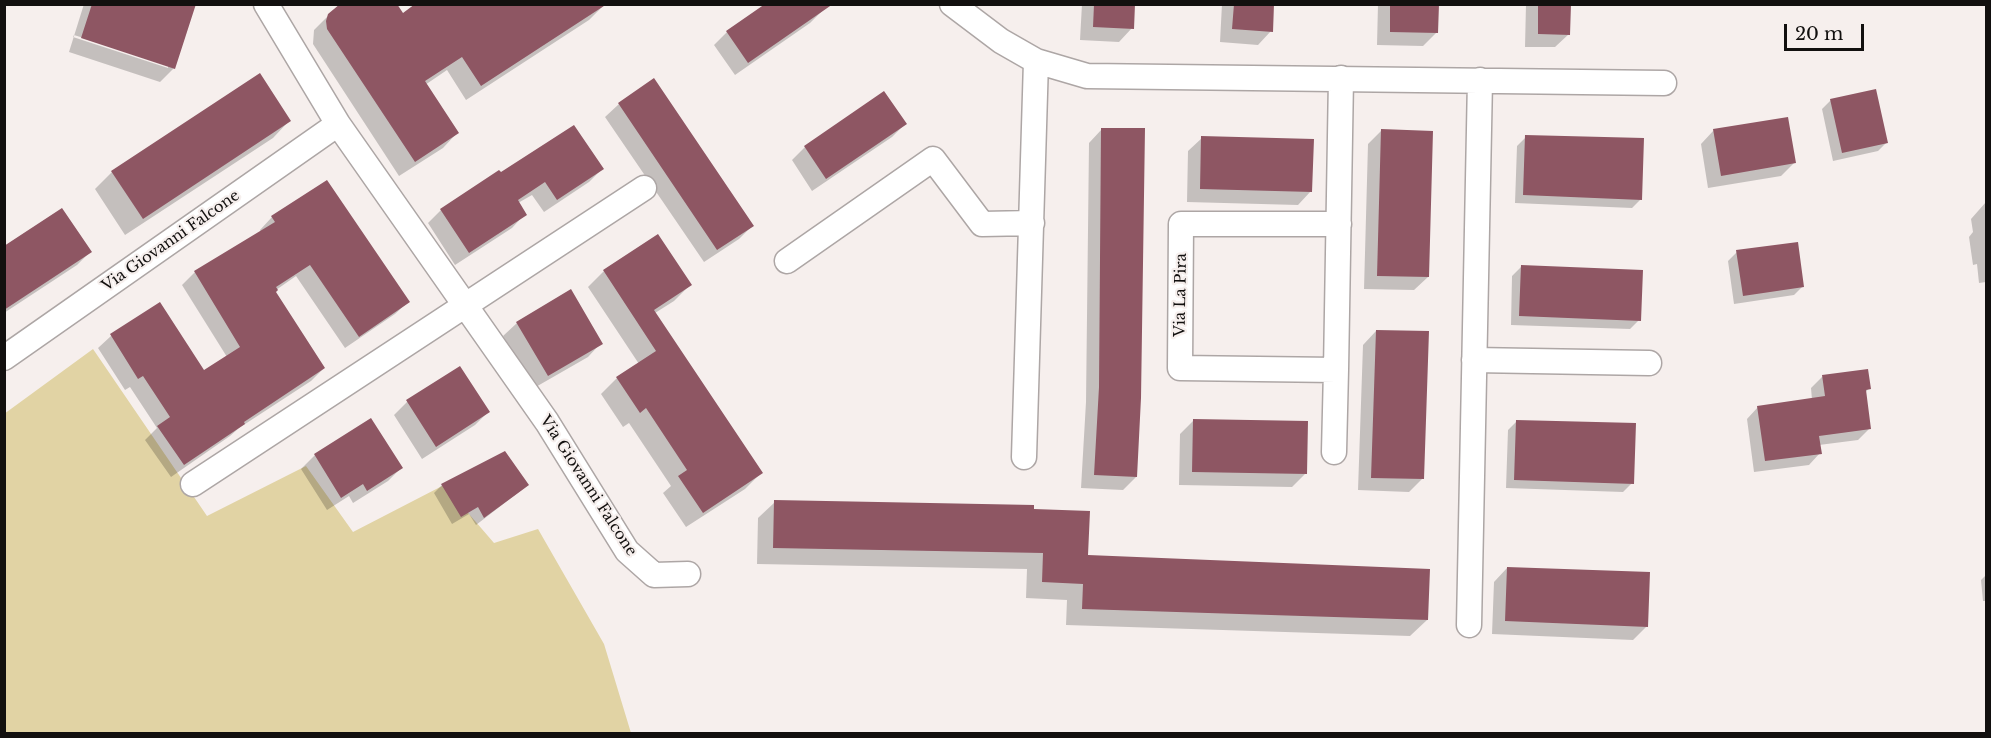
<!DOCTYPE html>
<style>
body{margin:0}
#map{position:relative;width:1991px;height:738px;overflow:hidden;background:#f6efed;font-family:"Libre Baskerville",serif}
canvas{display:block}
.frame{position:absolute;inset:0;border:6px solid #12100f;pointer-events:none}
.scale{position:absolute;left:1784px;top:24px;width:80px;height:27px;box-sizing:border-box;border:3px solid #12100f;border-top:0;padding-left:8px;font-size:18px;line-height:21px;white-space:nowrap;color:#12100f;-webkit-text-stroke:4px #f6efed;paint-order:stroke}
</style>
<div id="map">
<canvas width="1991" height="738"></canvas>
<div class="frame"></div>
<div class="scale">20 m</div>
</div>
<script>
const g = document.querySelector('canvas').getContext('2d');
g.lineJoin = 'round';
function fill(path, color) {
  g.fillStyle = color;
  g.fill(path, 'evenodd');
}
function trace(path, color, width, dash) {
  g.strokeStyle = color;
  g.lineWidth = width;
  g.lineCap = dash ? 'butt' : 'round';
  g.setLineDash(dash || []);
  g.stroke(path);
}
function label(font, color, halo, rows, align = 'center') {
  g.font = font + ' "Libre Baskerville",serif';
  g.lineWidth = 4.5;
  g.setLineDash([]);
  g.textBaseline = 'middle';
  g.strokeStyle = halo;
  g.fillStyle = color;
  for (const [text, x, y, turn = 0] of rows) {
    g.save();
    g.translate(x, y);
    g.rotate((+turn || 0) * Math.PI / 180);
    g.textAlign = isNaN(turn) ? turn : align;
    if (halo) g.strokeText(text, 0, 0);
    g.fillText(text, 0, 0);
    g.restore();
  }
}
fill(new Path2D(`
 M93 349 207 516 306 466 353 532 444 485 494 543 538 529 604 644 631 733H5L4 414Z`), '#e1d3a4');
fill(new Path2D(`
 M84 4H188L174 68 160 82 69 52ZM74 35 168 65V68L73 37Z
 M1082 4H1134L1132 28 1119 42 1080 40Z
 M1222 4H1272L1271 31 1258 45 1220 42Z
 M1378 4H1437V32L1423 46 1377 45Z
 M1526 4H1569V34L1555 47H1525Z
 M603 6 589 20 466 100 447 70 425 85 457 133 443 148 399 176 313 44 314 30 329 15H402Z
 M823 10 810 23 735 75 714 45 727 32Z
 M260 75 289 121 273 138 125 235 95 189 112 172Z
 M1831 100 1887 142 1878 151 1833 161 1822 109Z
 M619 104 752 226 739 239 704 262 605 117Z
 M905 124 892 137 812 191 792 160 805 147Z
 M1102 129 1136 477 1123 490 1081 488 1086 402 1089 143Z
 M1714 130 1794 163 1781 176 1708 188 1701 144Z
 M1381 131 1428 277 1414 290 1364 289 1368 144Z
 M1526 137 1641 199 1632 208 1515 203 1517 146Z
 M1202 138 1311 191 1298 205 1187 202 1188 151Z
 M602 169 589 182 544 212 532 195 518 203 525 214 512 228 455 265 428 223 441 210 499 172Z
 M1986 202V282L1979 283 1977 264 1973 265 1969 237 1973 232 1971 219Z
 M272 217 408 302 395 314 345 348 296 276 276 290 274 292 324 368 311 381 239 428 230 436 171 477 145 440 157 428 130 387 125 390 98 348 111 336 159 304 203 372 227 357 182 285 195 272 261 232 260 230Z
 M4 248 90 252 77 265 4 313Z
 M1737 252 1803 286 1794 295 1734 304 1728 261Z
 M1521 267 1639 320 1630 329 1511 325 1512 276Z
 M604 271 690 285 674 301 655 313 761 473 745 489 686 527 663 493 671 486 629 423 623 427 601 394 617 378 639 364 588 287Z
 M517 323 601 343 588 357 534 388 503 336Z
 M1376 331 1423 478 1409 492 1358 490 1363 345Z
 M459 368 488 412 475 425 422 459 394 415 407 402Z
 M1822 377 1869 388 1865 393 1869 429 1858 440 1819 445 1820 453 1809 465 1754 472 1747 419 1758 407 1812 400 1811 388Z
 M371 420 401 468 388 481 353 503 349 496 327 510 301 469 315 455Z
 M1193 421 1305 474 1292 487 1179 485 1180 434Z
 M1517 421 1632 483 1623 492 1506 488 1508 430Z
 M442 485H528L476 525 469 514 452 524 434 493Z
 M775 502 1033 510 1087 556 1427 620 1410 636 1066 625 1067 600 1026 598 1027 569 757 564 758 518Z
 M1507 568 1647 626 1633 640 1492 634 1494 582Z
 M1986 575V601H1983L1981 580Z`), '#0003');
fill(new Path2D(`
 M92 4H196L175 69 81 38Z
 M340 4H397L403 13 415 4H607L481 86 462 57 425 81 459 133 415 162 327 29 326 21 328 14Z
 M765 4H833L748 63 726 31Z
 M1094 4H1135L1134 29 1093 27Z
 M1234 4H1274L1273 32 1232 29Z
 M1390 4H1439L1438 33 1390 32Z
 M1538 4H1571L1570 35 1538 34Z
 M260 73 291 121 143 219 111 171Z
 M654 78 754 226 717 250 618 103Z
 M1876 89 1888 143 1842 153 1830 99Z
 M884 91 907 124 826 179 804 146Z
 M1788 117 1796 163 1721 176 1713 129Z
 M574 125 604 169 557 200 545 182 518 200 527 215 469 253 440 209 499 170 501 172Z
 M1101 128H1145L1141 398 1137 477 1094 475 1099 387Z
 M1381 129 1433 131 1429 277 1377 276Z
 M1525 135 1644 138 1642 200 1523 195Z
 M1201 136 1314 139 1312 192 1200 189Z
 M327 180 410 302 359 337 310 265 276 287 278 290 276 292 325 368 244 422 245 424 184 465 157 426 170 417 143 376 138 379 110 334 160 302 204 370 240 347 194 271 275 222 271 216Z
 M62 208 92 252 4 310V246Z
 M658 234 692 285 654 310 763 473 703 513 678 476 687 470 646 408 640 413 616 377 656 351 603 270Z
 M1798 242 1804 287 1743 296 1736 250Z
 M1521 265 1643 270 1641 321 1519 316Z
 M571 289 603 344 548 376 516 322Z
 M1376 330 1429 331 1424 479 1371 478Z
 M460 366 490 412 436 447 406 400Z
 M1868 369 1871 389 1866 390 1871 429 1819 436 1822 454 1765 461 1757 406 1825 396 1822 375Z
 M371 418 403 468 367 491 363 484 341 498 314 454Z
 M1193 419 1308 421 1307 474 1192 472Z
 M1516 420 1636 423 1634 484 1514 480Z
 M505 451 529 485 484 518 478 507 461 517 441 484Z
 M774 500 1034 505V509L1090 511 1088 555 1430 569 1428 620 1082 609 1083 584 1042 582 1043 553 773 548Z
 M1507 567 1650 572 1648 627 1505 621Z`), '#8e5663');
const minor = new Path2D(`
 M266 4 338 124 547 422 627 551 654 575 688 574
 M952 4 1001 41 1036 61 1087 76 1664 83
 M1339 224H1181L1180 368 1336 370 1341 78
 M787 261 933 159 982 224 1032 223
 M4 358 338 124
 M1474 360 1649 363
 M1334 452 1336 370
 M1024 457 1036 61
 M193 484 644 188
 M1469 625 1480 80`);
trace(minor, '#ada6a5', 27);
trace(minor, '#fff', 24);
label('15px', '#12100f', '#f6efed', [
 ["Via Giovanni Falcone",171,241,-35],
 ["Via La Pira",1181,295,-89],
 ["Via Giovanni Falcone",588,486,57]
]);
</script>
